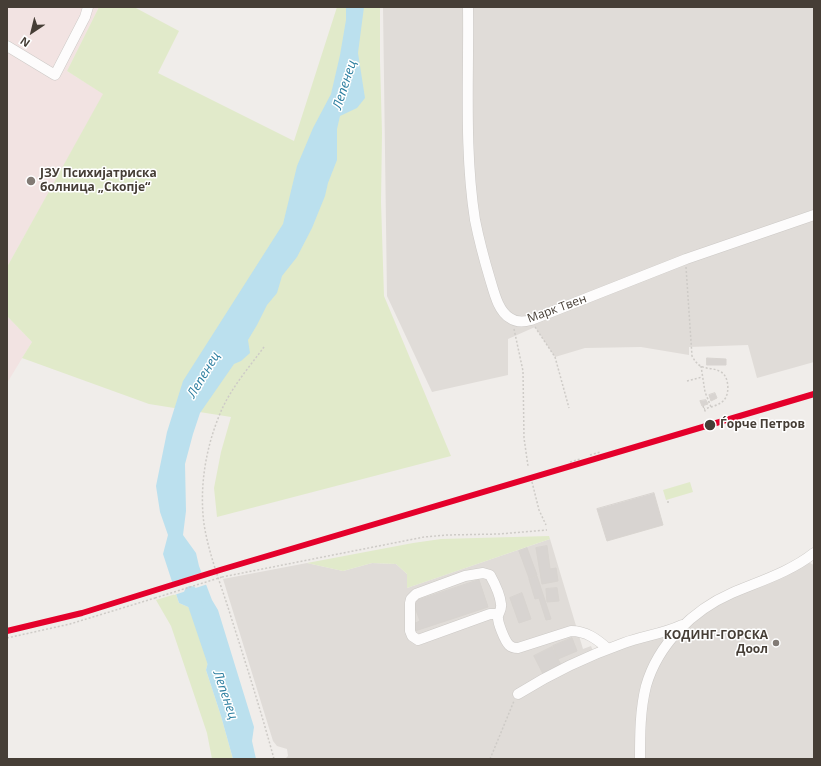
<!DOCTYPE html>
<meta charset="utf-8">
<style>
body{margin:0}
#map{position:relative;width:821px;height:766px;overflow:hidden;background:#f0edea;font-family:"Open Sans",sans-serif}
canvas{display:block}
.frame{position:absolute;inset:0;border:8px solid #463e36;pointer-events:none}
.north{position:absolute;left:12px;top:12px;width:40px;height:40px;-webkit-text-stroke:3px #fff;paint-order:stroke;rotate:215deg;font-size:11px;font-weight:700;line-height:16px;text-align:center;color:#463e36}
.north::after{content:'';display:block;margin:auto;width:14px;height:18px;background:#463e36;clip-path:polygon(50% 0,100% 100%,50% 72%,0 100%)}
</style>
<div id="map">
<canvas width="821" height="766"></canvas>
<div class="frame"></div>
<div class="north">N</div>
</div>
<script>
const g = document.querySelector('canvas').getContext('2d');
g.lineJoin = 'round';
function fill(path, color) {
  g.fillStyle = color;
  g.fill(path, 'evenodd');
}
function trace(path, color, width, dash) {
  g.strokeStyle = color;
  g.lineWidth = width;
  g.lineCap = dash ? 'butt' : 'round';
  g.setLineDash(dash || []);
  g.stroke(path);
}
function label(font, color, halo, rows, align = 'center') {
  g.font = font + ' "Open Sans",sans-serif';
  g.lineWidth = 3;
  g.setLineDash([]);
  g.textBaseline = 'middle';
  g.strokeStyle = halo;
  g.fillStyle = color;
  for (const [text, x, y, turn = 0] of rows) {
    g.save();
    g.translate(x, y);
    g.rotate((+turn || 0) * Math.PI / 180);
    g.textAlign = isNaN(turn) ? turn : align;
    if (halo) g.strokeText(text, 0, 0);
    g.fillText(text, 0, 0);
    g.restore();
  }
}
fill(new Path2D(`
 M383 7H814V362L757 378 748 345 689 347V355L641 347 585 348 555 357 535 327 508 339V375L432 392 387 296Z
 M550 539 583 649 591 646 594 654 668 632 699 612 808 562 814 565V759H285L288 756 287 749 277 746 273 741 223 579 307 563 343 571 372 563 396 564 407 574V588Z`), '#e0dcd8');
fill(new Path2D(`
 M7 7H99L67 71 104 94 7 267Z
 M7 316 32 342 7 383Z`), '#f2e3e2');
fill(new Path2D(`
 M99 7H134L179 31 158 73 294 141 337 7H380V61L382 133 381 202 384 296 451 456 217 517 214 488 221 452 231 417 149 404 22 358 32 342 7 316V267L103 94 67 71Z
 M690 482 693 492 666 500 663 490Z
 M549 536 550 539 407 588V574L396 564 372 563 343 571 307 563 413 543 441 539Z
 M176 594 179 603 202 613 213 643 206 670 221 716 233 759H212L207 733 171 626 156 600Z`), '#e1eaca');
fill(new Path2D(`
 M346 7H364L358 53 365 98 357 108 340 116 337 129V160L328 183 325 196 312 228 297 257 282 276 277 293 267 305 257 325 248 340 250 353 241 361 234 364 200 413 193 434 185 464 186 511 183 535 196 553 199 566 212 600 218 610 254 727 252 741 256 759H233L221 716 206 670 213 643 202 613 179 603 163 554 168 535 160 512 156 486 167 432 183 381 283 224 297 166 313 128 331 94 340 55 346 20Z`), '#bbe0ee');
fill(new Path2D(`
 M203 572 208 584 174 595 170 583Z`), '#f0edea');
trace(new Path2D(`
 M191 593 217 670`), '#bbe0ee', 14);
const building = new Path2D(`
 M707 358 726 359V365H707Z
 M715 393 717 398 711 401 709 395Z
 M706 400 708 404 702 406 700 401Z
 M654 493 663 525 607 541 597 509Z
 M547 546 550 569 556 568 558 581 542 584 536 548Z
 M527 548 537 575 529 578 519 551Z
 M537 576 551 619 546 620 539 598 535 599 529 579Z
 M479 580 488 607 415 631 413 624 420 621 413 602Z
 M557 588 559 601 547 602 546 589Z
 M522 593 531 619 519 623 510 598Z
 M572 638 577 651 558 659 553 646Z
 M552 647 561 665 543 674 534 656Z`);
fill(building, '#d8d4d1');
trace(building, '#d8d4d0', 1);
const minor = new Path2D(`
 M468 7C469 77 464 150 475 220 479 240 484 259 490 279 494 292 498 311 510 318 517 323 524 322 531 320L686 259 814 215
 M7 46 55 75 85 17 88 7
 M498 616 495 614H490L418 640 412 636 410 631V603L411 599 416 594 465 576 483 573 490 575C495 584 500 594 501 604 502 609 499 612 498 616 497 622 505 641 509 645 512 648 515 648 518 648L571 631C586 631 597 639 608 649
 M518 694C550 674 587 656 624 643 643 636 663 634 682 625
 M640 759C640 735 640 710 646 686 658 644 693 610 732 593 760 581 790 572 814 553`);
trace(minor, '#ccc9c6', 11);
trace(new Path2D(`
 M686 267 692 356C701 373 709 365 721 372 729 376 730 394 724 400 720 405 711 407 704 409
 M535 327 555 357 569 408
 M514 329 523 371 524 438 528 466
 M264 347C250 366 232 387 222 409 206 445 199 486 204 524 209 556 222 587 231 617 246 664 261 711 274 759
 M701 366 705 392 711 407
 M687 381 702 377
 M703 406 706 413
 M590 455 600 452
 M570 462 580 459
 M531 478 539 510 546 525
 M667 502H669
 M222 577 424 537 447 535 499 534 547 530
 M7 638 70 624 155 598
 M490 759 514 701`), '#cecbc7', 1.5, [2, 2]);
trace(minor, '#fdfcfc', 10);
trace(new Path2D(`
 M155 598 222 577`), '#cecbc7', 1.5, [2, 2]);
trace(new Path2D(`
 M7 631 82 613 220 570 814 394`), '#e4002b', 6);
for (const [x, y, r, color] of [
 [31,181,5,"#827b75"],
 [710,425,6,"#463e36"],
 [776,643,4,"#827b75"]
]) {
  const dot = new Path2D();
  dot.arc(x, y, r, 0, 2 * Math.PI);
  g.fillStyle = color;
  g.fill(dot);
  trace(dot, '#fff', 1.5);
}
label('bold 12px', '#463e36', '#fff', [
 ["ЈЗУ Психијатриска",40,174],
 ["болница „Скопје“",40,188],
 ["КОДИНГ-ГОРСКА",768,636,"right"],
 ["Доол",768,650,"right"]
], 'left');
label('12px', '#463e36', '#fff', [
 ["Марк Твен",557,309,-20]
]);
label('bold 12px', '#463e36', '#fff', [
 ["Ѓорче Петров",720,425]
], 'left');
label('italic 13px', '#2e7fa0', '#fff', [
 ["Лепенец",345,85,-72],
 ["Лепенец",204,375,-59],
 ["Лепенец",225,695,71]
]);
</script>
